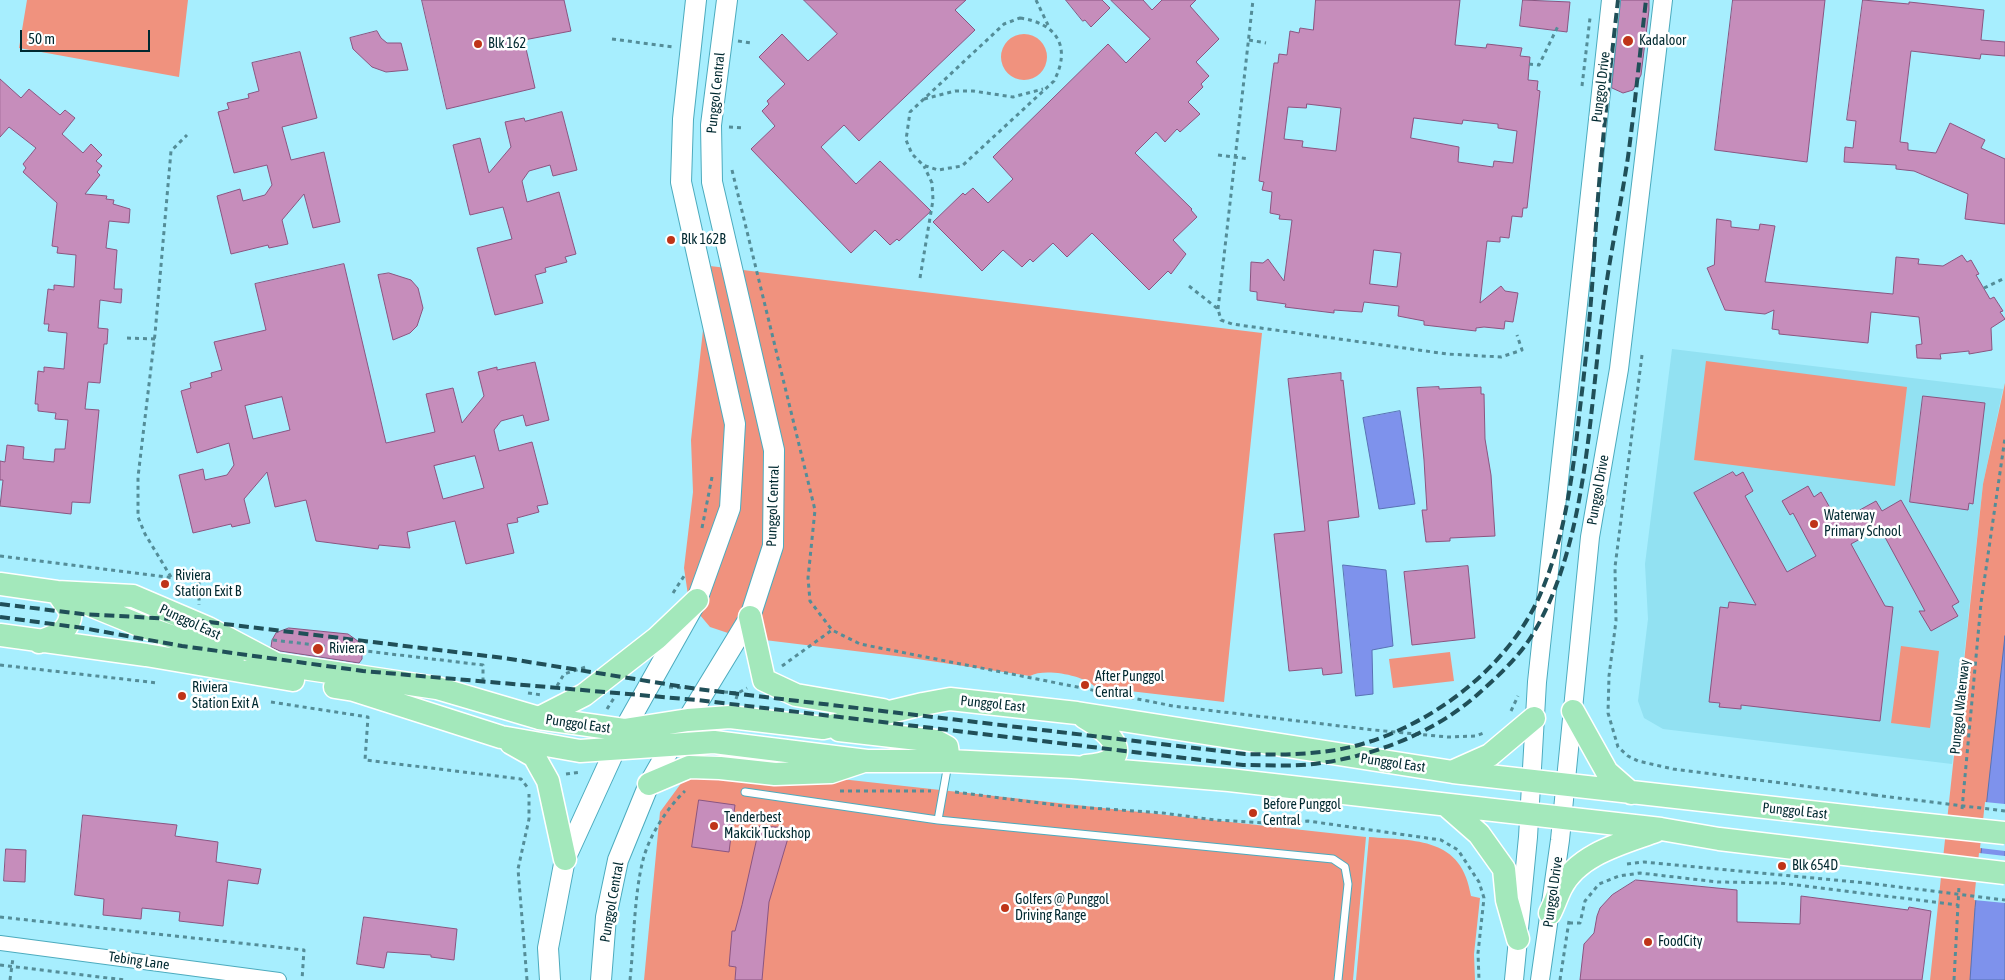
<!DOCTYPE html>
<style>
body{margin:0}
#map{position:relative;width:2005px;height:980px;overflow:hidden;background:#a7eefe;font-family:"Asap Condensed",sans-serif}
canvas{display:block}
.scale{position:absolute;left:20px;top:30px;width:130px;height:22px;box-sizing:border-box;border:2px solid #002930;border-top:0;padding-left:6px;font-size:15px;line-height:18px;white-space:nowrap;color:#002930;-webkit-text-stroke:4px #fff;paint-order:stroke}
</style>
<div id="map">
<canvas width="2005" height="980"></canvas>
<div class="scale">50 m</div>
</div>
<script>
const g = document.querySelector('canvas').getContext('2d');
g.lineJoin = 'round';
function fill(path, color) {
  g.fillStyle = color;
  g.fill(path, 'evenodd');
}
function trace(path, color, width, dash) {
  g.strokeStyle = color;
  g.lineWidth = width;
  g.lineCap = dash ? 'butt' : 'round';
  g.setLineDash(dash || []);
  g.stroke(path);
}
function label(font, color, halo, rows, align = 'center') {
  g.font = font + ' "Asap Condensed",sans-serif';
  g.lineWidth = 5;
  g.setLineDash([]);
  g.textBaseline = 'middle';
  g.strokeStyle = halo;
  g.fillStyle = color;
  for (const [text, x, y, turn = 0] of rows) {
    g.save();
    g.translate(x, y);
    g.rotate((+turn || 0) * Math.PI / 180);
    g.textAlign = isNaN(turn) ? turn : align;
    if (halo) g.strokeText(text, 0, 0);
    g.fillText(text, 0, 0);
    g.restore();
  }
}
fill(new Path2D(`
 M1672 349 2003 389 1983 484 1952 764 1663 729 1644 718 1638 701 1648 619 1645 564Z`), '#92e1f2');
fill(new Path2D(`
 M27 0H188L179 77 19 48Z
 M1001 57a23 23 0 1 1 46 0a23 23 0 1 1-46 0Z
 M710 266 1262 333 1224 702 1095 687C1084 675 1044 668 1030 676L904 657 740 637 710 627 689 602 684 568 693 492 691 440Z
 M1706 361 1907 387 1895 486 1694 460Z
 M2005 383V980H1930L1983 484Z
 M1901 646 1939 651 1930 728 1891 723Z
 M1450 652 1454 681 1393 688 1389 659Z
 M714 765 1366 837 1353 980H644L660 812 685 778Z
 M1369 837C1416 841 1462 837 1471 896L1480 898 1474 954 1475 980H1356Z`), '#f0927e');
const water = new Path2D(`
 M1400 411 1415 504 1379 509 1363 418Z
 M1343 565 1386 570 1393 646 1372 650 1373 694 1356 696Z
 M2005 636V980H1970L1975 908Z`);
fill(water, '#7e92ec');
trace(water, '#5872b4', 1);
fill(new Path2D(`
 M1985 802 2005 804V851L1980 848Z
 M1979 853 2005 856V903L1974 900Z`), '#a7eefe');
const building = new Path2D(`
 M422 0H564L571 31 524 40 535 88 447 109Z
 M804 0H966L955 10 975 30 859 141 844 125 821 147 856 184 880 161 931 211 899 241 897 239 890 245 875 230 851 253 751 149 775 126 762 111 769 104 767 101 785 84 759 57 782 34 808 61 837 34Z
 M1066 0H1102L1110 8 1091 27 1085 20 1083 21Z
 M1111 0H1143L1152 10 1162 0H1196L1190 6 1219 39 1196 62 1209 76 1201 84 1203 87 1188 102 1200 114 1180 132 1177 129 1165 142 1156 132 1135 153 1192 209 1191 210 1197 217 1173 240 1186 254 1171 274 1168 271 1149 290 1092 233 1067 257 1053 243 1033 262 1030 259 1022 267 1003 250 982 271 933 222 963 193 965 195 973 188 988 203 1013 179 993 157 1108 44 1126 63 1150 39Z
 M1316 0H1460L1455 45 1486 48 1487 44 1522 48 1520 56 1530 57 1528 80 1538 81 1537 90 1540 91 1527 208H1523L1522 217 1512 216 1509 238 1500 237V242L1487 241 1480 303 1501 286 1505 291 1518 293 1513 322 1505 321 1504 329 1484 327 1476 328V331L1424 325V321L1398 316 1399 306 1364 302 1362 312 1334 310V313L1285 307 1286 304 1257 300V292L1250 291 1251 262 1263 263 1268 259 1284 281 1292 220 1279 219 1280 215 1270 213 1272 192 1262 190 1264 182 1259 181 1274 63H1278L1279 54 1287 55 1290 31 1299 33 1300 28 1313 30ZM1307 104 1341 108 1336 151 1302 147 1303 141 1284 139 1288 107 1306 108ZM1414 118 1462 124 1463 120 1498 124V128L1517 131 1513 163 1494 161 1493 167 1458 162 1459 147 1411 138ZM1374 250 1401 253 1397 287 1370 284Z
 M1523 0 1570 2 1567 32 1520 26Z
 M1621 0H1649V10L1641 75 1633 90 1623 93 1612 88Z
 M1733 0H1825L1807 162 1715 150Z
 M1863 0 1909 4V2L1984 10 1981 40 2005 42V56L1981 54 1980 59 1911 51 1900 142 1908 143V150L1936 153 1950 123 1985 140 1981 148 2005 159V224L1965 219 1968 194 1914 171 1896 169V165L1844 162 1845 147 1853 148 1856 121 1847 120Z
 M377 31 381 38 387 43H401L408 70 386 72 372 67 353 49 350 38Z
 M300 52 317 118 282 127 291 160 324 152 340 222 313 228 304 194 282 220 288 244 269 248 268 245 231 254 217 196 240 189 243 201 265 195 272 185 267 165 234 173 218 112 229 109 227 103 249 98 248 94 259 91 252 63Z
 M0 79 21 98 29 89 60 115 65 110 75 118 62 134 83 153 91 144 102 155 96 161 102 166 97 172 100 175 85 194 107 196 106 199 114 200 113 204 130 209 129 223 109 221 106 248 117 250 114 289H122L121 303 100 300 98 328 108 329 107 344H104L100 383 88 382 85 409 99 410 90 503 72 502 71 514 0 506 3 480H0V461L5 462 7 445 24 447 23 459 54 462 55 449H65L68 420 55 419 56 413 38 411V404H35L38 371 44 372V367L64 369 67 333 48 331 49 324H44L48 289 54 290V285L74 287 76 255 57 253 58 247 52 246 57 203 23 172 26 168 23 164 36 148 9 127 0 137Z
 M562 112 577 170 553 176 550 165 529 171 522 181 527 202 559 192 576 254 565 257 567 262 545 268 546 272 535 275 543 303 495 315 477 248 512 239 503 207 470 215 453 145 480 138 489 173 511 147 505 122 524 118 525 121Z
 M1717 219 1731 221V227L1759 230 1760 224 1775 226 1765 282 1893 294 1896 257 1919 259 1918 264 1943 266 1962 255 1967 262 1971 260 1979 274 1976 275 1990 299 1994 297 2003 311 2000 312 2005 319 1991 328 1992 350 1969 354V351L1940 354 1941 359 1917 358 1916 345 1922 344 1919 317 1871 312 1868 343 1779 334V330L1772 329 1774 310 1765 314 1725 310 1707 268 1714 265Z
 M344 264 386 443 435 432 426 394 453 388 462 423 484 396 478 372 497 367V370L535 362 549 420 526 426 523 415 501 421 494 430 499 451 532 442 548 504 537 506 539 512 517 518 518 522 507 524 514 553 466 564 455 521 407 532 410 548 379 545 378 549 316 541 306 500 275 507 267 472 244 499 250 523 232 527 231 524 193 533 179 475 203 469 205 480 227 475 234 465 229 443 197 453 181 391 191 388 190 383 212 377 211 373 222 370 214 342 266 330 255 284ZM282 397 290 430 253 439 245 406ZM475 456 484 488 443 499 434 466Z
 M389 273 411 280 418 288 423 308 417 326 410 333 393 340 378 275Z
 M1341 373V381L1343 380 1359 517 1328 521 1342 673 1323 675 1322 668 1289 671 1274 534 1305 531 1288 379Z
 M1439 387V389L1481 387V394H1484L1485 439 1491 475 1495 536 1450 538V541L1426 542 1422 510H1427L1424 460 1417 388Z
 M1923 396 1985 403 1973 504 1969 503 1968 510 1910 502Z
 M1733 472 1736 476 1743 472 1753 491 1745 496 1787 572 1816 556 1793 513 1790 515 1782 501 1808 486 1814 497 1821 492 1838 522 1876 501 1882 511 1901 500 1959 602 1952 606 1958 616 1931 631 1919 611H1925L1880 528 1851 544 1885 606 1893 607 1880 721 1741 705V709L1719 707 1720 703 1709 702 1720 607 1728 608 1729 602 1756 605 1694 493Z
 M1468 566 1475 638 1412 645 1404 572Z
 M289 628 348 634 362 644V659L359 663 280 651 271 647 272 640 276 633Z
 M699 800 735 805 729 852 692 847Z
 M83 815 177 825 175 836 218 842 216 862 261 869 258 884 228 880 223 926 179 921 180 912 142 908 141 919 103 915 104 899 75 895Z
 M760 826 791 828 769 902 762 980H735L736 967 729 966 732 931H735L742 905Z
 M6 849 26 850 25 882 4 881Z
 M1636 880 1737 890V922L1800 924 1801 896 1908 910 1909 907 1931 911 1922 980H1580L1584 944 1594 933 1597 916 1600 908 1612 895Z
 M364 917 457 929 454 960 431 957V955L387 952 384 968 357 964Z`);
fill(building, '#c68dbb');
trace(building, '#8a5581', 1);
const service = new Path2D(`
 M745 792 938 820 1333 859 1345 867 1348 884 1338 980
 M938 820 948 764`);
const minor = new Path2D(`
 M0 943 279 980`);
const tertiary = new Path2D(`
 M1514 980 1528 837 1537 682 1611 0
 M1540 980 1560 840 1590 537 1619 369 1663 0`);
const secondary = new Path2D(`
 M550 980 548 948 565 859 624 730 697 600 730 508 735 424 681 182 683 119 696 0
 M601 980 606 917 618 860 649 784 661 763 750 617 773 546 774 450 712 182 711 125 727 0`);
const primary = new Path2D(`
 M0 584 57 592 133 596 208 628 276 664 437 688 539 718 624 730 688 720 730 717 823 728 923 704 950 699 1077 713 1453 772 1872 819
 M73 598 139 625 233 658
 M750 617 764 680 796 695 883 710
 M0 635 146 655 293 680
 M39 642C57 634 69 634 71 612L57 592
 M335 687 354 690 501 737 580 751 714 742 867 761H949L1072 767 1229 780 1661 829 1719 839 1870 857
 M1573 711 1607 772 1631 793
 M1084 717C1113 733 1138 762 1086 766
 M539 718 584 695 657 638 697 600
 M839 730 936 741 947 747 949 761
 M511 743 534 756 548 781 565 859
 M1454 771 1490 755 1534 718
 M649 784 689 767 720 768 775 774 831 772 861 762
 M1447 806 1479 834 1504 869 1507 900 1518 939
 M1550 913C1554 905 1557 896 1561 888 1578 854 1623 843 1656 831`);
trace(service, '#4cabbe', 9);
trace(minor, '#4cabbe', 16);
trace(tertiary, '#4cabbe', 20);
trace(secondary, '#4cabbe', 22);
trace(primary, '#fff', 25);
trace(new Path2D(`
 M1036 0 1048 25
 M1020 18C1056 23 1072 46 1054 81L962 166 938 170 923 165 912 154 906 140 910 112 1004 24Z
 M612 39 673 47
 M1249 40 1266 43
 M738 41 751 43
 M1529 64 1539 65 1559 24
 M1582 86 1590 18
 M924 99 955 91H973L1013 97 1043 89
 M729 127 743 128
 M1218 155 1249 159
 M732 170 815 510 808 578 810 601 832 630 860 644 1173 706 1374 730 1448 737 1476 736 1486 732
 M920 278 933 200 932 183 924 166
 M1189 286 1218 309 1221 320 1232 324 1447 354 1501 357 1522 350 1517 335
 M1984 288 2005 278
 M1218 309 1253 0
 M127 338 155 339
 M1642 355 1615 567 1616 621 1609 676 1608 713 1618 747 1628 756 1638 761 1673 769 1874 795
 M702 528 712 477
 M0 556 199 581V605
 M171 577 145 534 138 517V477L155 334 171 151 187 135
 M673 593 686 573
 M273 640 483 665V683
 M0 665 158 683
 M782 666 832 630
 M557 686 564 674 586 667
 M669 687 685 688
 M724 692 738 693
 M528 693 542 695
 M736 699 738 693 747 688
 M271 702 368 717 365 760 521 779 528 788
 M607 709 614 698
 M1511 711 1518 696
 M566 774 581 772
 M840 791H931
 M955 792 1063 806 1163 813 1215 820 1266 823 1308 821 1441 840 1458 850 1479 882 1484 898 1478 953 1479 980
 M1962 809 1981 603 2005 438
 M1627 864 1644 862 1867 883
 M0 917 304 950 302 980
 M1569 923H1580L1585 901 1599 884 1619 876 1640 873 1718 882 1780 883 1958 905
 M0 965 125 980
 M10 980 13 958
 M527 980 518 869 529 819V794
 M630 980C634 943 634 895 643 860 649 836 667 808 685 791
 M1560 980 1569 921
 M1954 980 1959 886`), '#548d98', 3, [4, 4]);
trace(service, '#fff', 7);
trace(minor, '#fff', 14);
trace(tertiary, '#fff', 18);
trace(secondary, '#fff', 20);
trace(primary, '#a3e8bb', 22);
trace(new Path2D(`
 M0 604 82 614 192 620 504 658 697 689 1245 754C1281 755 1319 755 1355 746 1431 726 1508 668 1540 595 1566 535 1573 472 1580 408 1587 352 1592 296 1595 240 1600 159 1609 80 1618 0
 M0 617 83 628 182 646 363 671 697 700 1243 765C1268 765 1296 767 1321 763 1377 755 1435 732 1477 695 1496 678 1517 659 1531 637 1586 549 1589 418 1602 317 1608 263 1620 210 1628 157 1635 105 1640 52 1646 0`), '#204f58', 4, [10, 5]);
const primaryBridge = new Path2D(`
 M1872 819 2005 833
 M1870 857 2005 873`);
trace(primaryBridge, '#fff', 25, []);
trace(new Path2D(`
 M1874 795 2005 811
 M1867 883 2005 900`), '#548d98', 3, [4, 4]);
trace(primaryBridge, '#a3e8bb', 22);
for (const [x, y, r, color] of [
 [1628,41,6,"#bf3418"],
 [478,44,5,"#bf3418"],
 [671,240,5,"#bf3418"],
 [1814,524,5,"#bf3418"],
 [165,584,5,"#bf3418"],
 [318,649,6,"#bf3418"],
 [1085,685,5,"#bf3418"],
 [182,696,5,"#bf3418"],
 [1253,813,5,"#bf3418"],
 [714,826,5,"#bf3418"],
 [1782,866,5,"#bf3418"],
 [1005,908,5,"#bf3418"],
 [1648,942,5,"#bf3418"]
]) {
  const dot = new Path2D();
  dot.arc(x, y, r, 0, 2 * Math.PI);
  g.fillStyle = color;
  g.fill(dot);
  trace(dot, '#fff', 2);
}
label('14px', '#002930', '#fff', [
 ["Kadaloor",1639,41],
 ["Blk 162",488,44],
 ["Blk 162B",681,240],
 ["Waterway",1824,516],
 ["Primary School",1824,532],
 ["Riviera",175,576],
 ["Station Exit B",175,592],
 ["Riviera",329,649],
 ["After Punggol",1095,677],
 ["Central",1095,693],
 ["Riviera",192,688],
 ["Station Exit A",192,704],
 ["Before Punggol",1263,805],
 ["Central",1263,821],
 ["Tenderbest",724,818],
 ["Makcik Tuckshop",724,834],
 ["Blk 654D",1792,866],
 ["Golfers @ Punggol",1015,900],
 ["Driving Range",1015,916],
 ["FoodCity",1658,942]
], 'left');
label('14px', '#002930', '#fff', [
 ["Punggol Drive",1601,87,-83],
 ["Punggol Central",716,93,-84],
 ["Punggol Drive",1598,490,-80],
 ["Punggol Central",773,506,-88],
 ["Punggol East",190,622,25],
 ["Punggol East",993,704,6],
 ["Punggol Waterway",1960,707,-84],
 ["Punggol East",578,724,8],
 ["Punggol East",1393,763,8],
 ["Punggol East",1795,811,6],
 ["Punggol Drive",1553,892,-82],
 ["Punggol Central",612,902,-80],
 ["Tebing Lane",139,961,8]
]);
</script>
